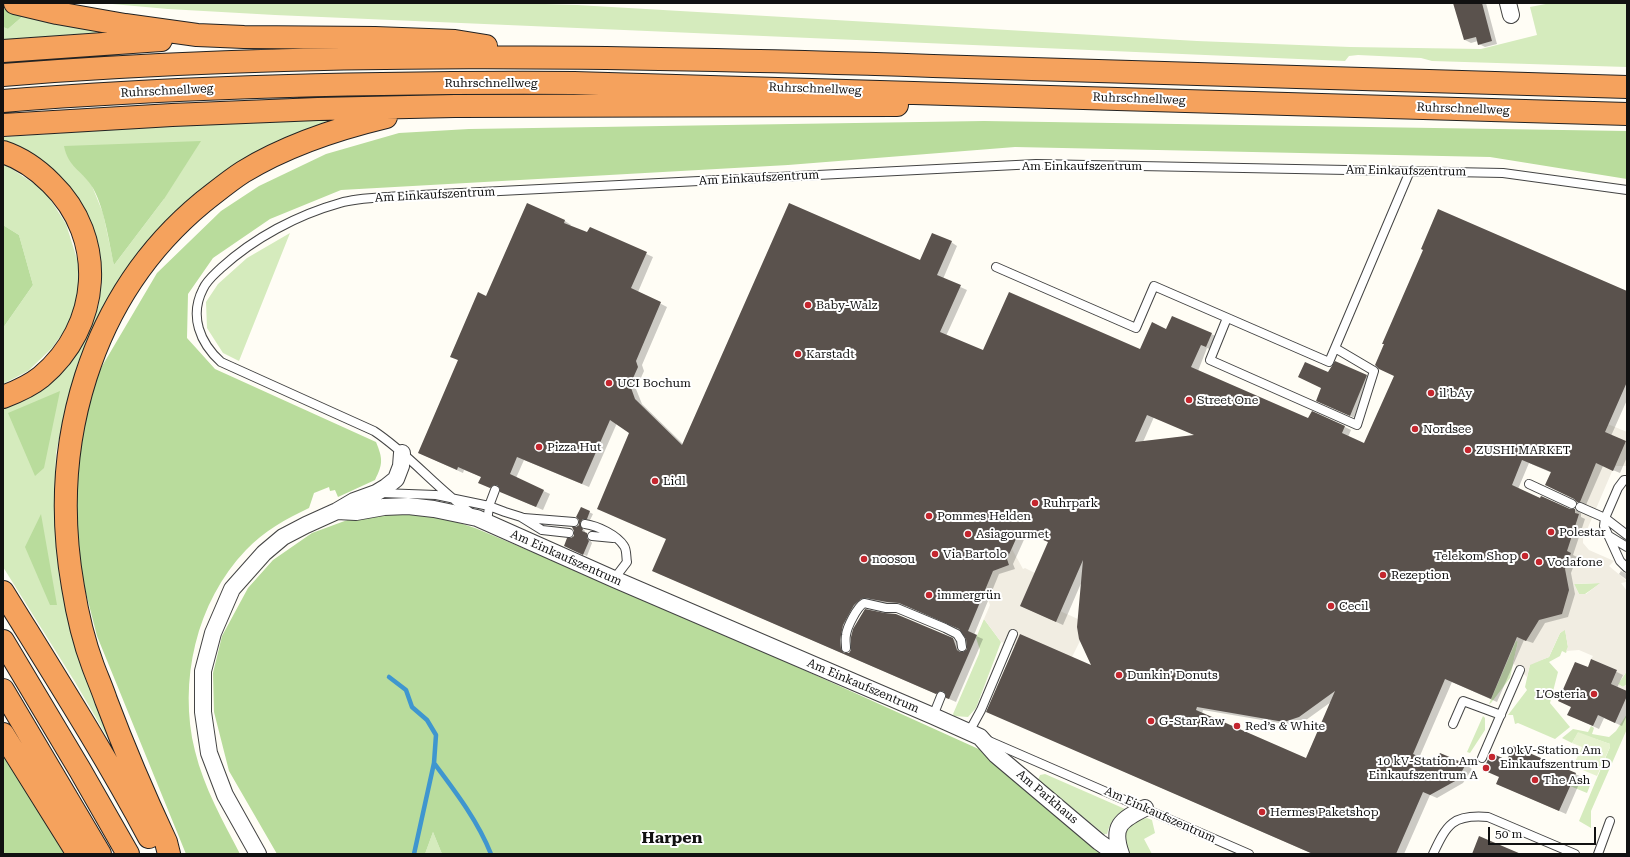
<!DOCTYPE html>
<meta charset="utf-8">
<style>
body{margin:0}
#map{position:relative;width:1630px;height:857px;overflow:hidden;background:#fffdf5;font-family:"Roboto Serif",serif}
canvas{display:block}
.frame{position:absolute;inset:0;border:4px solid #111;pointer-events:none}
.scale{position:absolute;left:1488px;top:827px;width:108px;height:18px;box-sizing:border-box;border:2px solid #111;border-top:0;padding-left:5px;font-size:12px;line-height:14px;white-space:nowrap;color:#111;-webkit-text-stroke:3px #fff;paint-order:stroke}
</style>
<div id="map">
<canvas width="1630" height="857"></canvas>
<div class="frame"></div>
<div class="scale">50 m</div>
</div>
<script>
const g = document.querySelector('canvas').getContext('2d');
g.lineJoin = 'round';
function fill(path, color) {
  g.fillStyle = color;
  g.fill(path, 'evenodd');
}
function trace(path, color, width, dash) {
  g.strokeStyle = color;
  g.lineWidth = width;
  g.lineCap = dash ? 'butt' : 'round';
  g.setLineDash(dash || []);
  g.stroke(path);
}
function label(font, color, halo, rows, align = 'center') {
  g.font = font + ' "Roboto Serif",serif';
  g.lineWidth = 4;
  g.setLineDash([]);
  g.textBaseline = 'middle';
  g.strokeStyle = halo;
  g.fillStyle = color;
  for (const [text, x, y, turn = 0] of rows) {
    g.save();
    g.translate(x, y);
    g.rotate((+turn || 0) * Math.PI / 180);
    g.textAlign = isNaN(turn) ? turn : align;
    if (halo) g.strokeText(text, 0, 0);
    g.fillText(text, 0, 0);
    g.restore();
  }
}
fill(new Path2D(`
 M101 3H513L577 5 1197 41 1350 47 1481 49 1537 35 1530 7 1551 3H1627V67L1432 61 1421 58 1358 55 1349 56 1345 61 275 15 168 9Z
 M3 6 17 11 119 31 3 40V27L8 29 23 16 3 8Z
 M344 119 222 178 94 327 79 362 67 401 56 453 54 511 59 575 71 625 133 781 75 682 3 567V405L83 340 98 308 102 281 92 226 3 142V137L219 123ZM92 186 164 199 114 265 103 213Z
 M3 165 9 167 45 191 66 224 78 262 79 293 67 327 52 348 28 371 3 384V328L33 285 19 235 3 225Z
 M290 233 239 361 223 353 207 328 206 302 218 284 247 258Z
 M1601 583 1585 594H1579L1574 584Z
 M984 619 1001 642 976 708 968 717 954 716 953 714 979 654 980 650 976 638Z
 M1565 629 1568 647 1566 653 1562 651 1560 656 1549 662 1558 672 1550 703 1570 727 1555 739 1518 723 1515 724 1513 715H1508L1527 690 1525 687 1530 664 1549 657 1560 633Z
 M1516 641H1518L1510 678 1491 703 1489 704Z
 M1627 671V684L1623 687 1618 684Z
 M1627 714V729L1591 811V828L1579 821 1610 747V744L1578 733 1572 743 1562 738 1573 729 1588 732 1591 726 1594 728 1592 734 1609 737 1616 731Z
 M1483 716 1485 718V730L1470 753 1467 752Z
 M1045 774 1125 809V810C1114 815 1110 823 1107 834H1104L1038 780 1040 775Z
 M1574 776 1591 783 1587 793 1570 786Z
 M1147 818 1152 820 1155 833 1144 839 1152 854H1129L1124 845 1126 827 1142 819Z
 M433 832 442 854H425Z`), '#d5ebbd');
fill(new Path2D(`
 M3 8 23 16 8 29 3 27Z
 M984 121 1627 131V179L1490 157 1015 147 788 165 341 190 270 219 213 258 188 294 187 338 215 369 376 442C383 459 383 464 375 480L338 497 335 490 330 491 329 487 314 493 309 508C286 519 264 531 246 550 196 602 178 682 195 751 204 788 223 821 240 854H186L97 636 77 558 74 475 88 390 157 273 221 211 259 186 326 154 399 133 469 129Z
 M201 141 164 199 114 265C109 243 104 204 91 185 81 170 68 167 64 146Z
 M3 225 19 235 33 285 3 328Z
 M60 391 44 468 35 476 8 413Z
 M403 512 438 516 475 528 676 612 983 751 1101 854H442L433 832 425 854H277L229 771 214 712 213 673 222 636 248 588 273 560 312 533 361 515Z
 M41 514 57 605H50L25 547Z
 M3 753 68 854H3Z`), '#b9dc9c');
fill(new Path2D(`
 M1578 732 1610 744V747L1597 776 1573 766 1582 747 1572 743Z`), '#e6f2cf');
fill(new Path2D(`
 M1603 422 1627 432V466H1616L1613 469 1583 539V543L1589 550 1614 561 1627 571 1614 561 1609 566 1627 581V584L1626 582 1621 583 1627 591V620H1626L1627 671 1618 684 1623 687 1627 684V691L1611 684 1617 670 1591 659 1593 656 1579 650 1566 651 1568 647 1565 630 1560 633 1549 657 1530 665 1527 677 1513 663 1518 642 1516 641 1593 456ZM1600 583 1586 594H1579L1574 584Z
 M1012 549 1023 569 1025 568 1035 573 1051 607 1078 619 1080 641 1069 663 1001 642 984 619 990 605 987 597 983 595 993 571 1009 565 1007 559Z`), '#f1ede2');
fill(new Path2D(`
 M1455 3H1486L1497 44 1485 47 1479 44 1478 41 1471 43 1465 40Z
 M527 204 565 221 571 225 570 226 588 234 590 228 653 257 638 292 667 307 642 365 644 371 636 389 642 404 684 445 921 261 951 242 957 246 943 279 967 290 946 336 984 352 1141 351 1167 330 1211 334 1218 337 1212 350 1207 348 1198 371 1309 420 1345 427 1351 430 1348 437 1365 444 1627 292V400L1611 436 1627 443V457L1620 473 1603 466 1586 505H1584L1578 502 1552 473 1529 463 1518 489 1569 510H1575L1581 513V517L1585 519 1573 555 1577 557 1571 573 1575 594 1568 617 1545 623 1533 643 1524 640 1497 702 1452 682 1419 758 1436 766 1441 754 1466 765 1472 769 1463 783 1437 798 1430 795 1404 854H1313L988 712 1093 667 1082 581 1063 625 1021 606 1049 542 1027 533 1013 564 1015 569 999 574 974 635 983 639 956 702 947 698V693L943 697 660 574 667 539 631 433 617 423 589 487 524 460 516 478 550 494 543 510 508 495 501 491V487L497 491 486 486 482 477 464 470 463 473 419 453 459 361 452 356 487 297ZM1154 417 1195 435 1143 442ZM872 601 894 606H907L962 630 967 639 968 647 966 652 963 653 960 643 953 639 847 654 846 644 849 629 867 602ZM1331 702 1306 759 1202 714 1203 710 1291 725 1306 720Z
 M1329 373 1367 376 1376 381 1359 420 1317 400 1322 388 1299 377Z
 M581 508 593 514 590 520H586L582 524 583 529 585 531V533L590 536V540L592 543 587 556 568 547 580 525Z
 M1621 571 1627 574V580L1619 574Z
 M1592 660 1623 675 1617 688 1627 692V715L1622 726 1604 718 1599 729 1569 715 1572 707 1559 701 1588 669Z
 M1507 761 1575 774 1582 777 1566 814 1497 784Z`), '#0003');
trace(new Path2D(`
 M389 677 406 690 412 707 427 720 436 735 434 763 414 854
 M434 763C455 791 478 821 491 854`), '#3f96cf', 4.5);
fill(new Path2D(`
 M1453 3H1482L1492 41 1478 45 1476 37 1464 40Z
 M527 203 565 220 564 223 587 232 590 227 647 252 631 288 661 302 636 361 638 367 630 385 635 399 682 445 789 203 920 260 932 233 952 241 937 275 961 285 940 332 983 350 1009 292 1140 349 1152 322 1166 329 1172 316 1212 333 1206 347 1201 345 1191 367 1308 418 1312 411 1345 426 1342 433 1364 443 1394 376 1379 369 1375 365 1384 344H1382L1423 250 1421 249 1438 209 1627 291V382L1605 432 1626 441 1613 471 1596 463 1580 502H1577L1574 499 1545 485 1551 472 1522 460 1512 485 1540 498 1541 496 1570 509H1575V513L1579 514 1567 551 1571 553 1565 569 1569 590 1562 614 1539 620 1526 641 1517 637 1491 699 1445 679 1413 754 1435 764 1440 753 1466 764 1457 780 1430 795 1423 792 1396 854H1313L986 712 1020 634 1091 665 1079 639 1077 627 1083 560 1056 622 1020 606 1048 542 1020 530 1007 559 1009 565 993 571 968 631 977 635 949 699 946 698V695L943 691H940L936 694 652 571 666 539 597 509 629 433 610 420 582 484 517 457 510 474 544 490 536 507 500 492V489L497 485H494L490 488 478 483 481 477 458 467 457 470 418 453 458 360 450 357 478 292 486 296ZM1147 415 1194 435 1135 442ZM865 598 887 602 899 603 959 629 966 639 967 649 963 652H960L957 650 953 638 896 614 885 613 865 609 853 629 851 637V650L849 653H844L841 649 840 640 843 625 854 605 861 599ZM1335 691 1306 758 1196 710 1197 707 1284 722 1299 717Z
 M1335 361 1367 375 1350 416 1316 401 1321 388 1298 377 1305 362 1328 372Z
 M581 507 590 511 587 519H583L580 523 583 529 582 531 587 533V538L589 541 583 555 564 546 567 538H571L574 536V531L572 527H576L579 525V520L576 517Z
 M1591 659 1617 670 1611 684 1627 691V696L1615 723 1598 715 1593 726 1567 715 1571 707 1558 701 1575 662 1588 667Z
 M1513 746 1576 773 1559 811 1496 784 1499 777 1483 770 1491 753 1507 760Z
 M1479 836 1521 854H1472Z`), '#5a524d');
const lane = new Path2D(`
 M996 267 1136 328 1154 286 1329 362 1410 171
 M1227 318 1210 360 1357 425 1374 371 1335 348
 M1627 480H1624L1618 488 1605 518 1604 526 1620 561 1627 568
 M1529 484 1572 504
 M381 493 436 495 489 506 505 512 521 517 542 530 569 533
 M1580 507 1605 518 1627 535
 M471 513C436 488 409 454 374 431L221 362C200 343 189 316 203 289 207 280 215 274 221 268 254 238 297 215 340 203 360 197 381 198 401 196L1036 164 1503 173 1627 190
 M524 518 574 522
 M487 523 489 506 495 490
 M585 524C598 526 617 535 624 546 627 550 626 558 627 562L614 579
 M592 536 613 538
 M1609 536 1627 547
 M846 648C846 644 845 639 846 635 847 627 857 607 864 603L886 608H897L945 628 957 634 961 640 962 647
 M933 716 941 696
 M1453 724 1463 701 1501 715
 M969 732 981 710 1013 634
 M989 741 1249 854
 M1482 758 1520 670
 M1433 854C1447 824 1453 814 1488 817L1575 854
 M1598 854 1610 821`);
const street = new Path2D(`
 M1508 3 1511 15
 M337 511 356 512 384 507 408 506 434 509 477 518 614 579 933 716 980 737 996 755 1099 842 1116 854
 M258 854 225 795 209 753 203 712V671L213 633 232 589 264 553 283 537 306 525 337 511 354 501 376 493 386 487 396 479 401 466 402 453
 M1121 854C1111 826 1121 820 1145 808`);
const highway = new Path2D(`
 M15 3 57 13 125 25 197 35 244 37 375 38 455 41 486 46
 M3 51 161 40
 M3 75C313 50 623 56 933 66 1165 73 1396 80 1627 87
 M3 101C193 86 384 82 574 83L1627 114
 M3 125 172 115 318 109 455 106 897 105
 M3 152C21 158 38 170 51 183 108 238 101 327 41 377 30 386 16 392 3 397
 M3 592C53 673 104 753 149 837
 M3 641 80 770 128 854
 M3 690 100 854
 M3 734 78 854
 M169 854 166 842C144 795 124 748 106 700 102 688 97 677 93 666 84 642 77 612 73 587 48 445 89 296 203 202 216 192 229 181 243 172 287 145 336 129 386 117`);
trace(lane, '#444', 10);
trace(street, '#444', 18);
trace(highway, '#222', 24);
trace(lane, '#fff', 8);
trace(street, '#fff', 16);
trace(highway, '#f5a25d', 22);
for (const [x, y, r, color] of [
 [808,305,4,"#c4262e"],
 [798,354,4,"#c4262e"],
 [609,383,4,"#c4262e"],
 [1431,393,4,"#c4262e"],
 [1189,400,4,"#c4262e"],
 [1415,429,4,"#c4262e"],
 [539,447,4,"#c4262e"],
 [1468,450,4,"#c4262e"],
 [655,481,4,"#c4262e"],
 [1035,503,4,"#c4262e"],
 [929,516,4,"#c4262e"],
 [1551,532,4,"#c4262e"],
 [968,534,4,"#c4262e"],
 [935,554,4,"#c4262e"],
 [1525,556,4,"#c4262e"],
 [864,559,4,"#c4262e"],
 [1539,562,4,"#c4262e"],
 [1383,575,4,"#c4262e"],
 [929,595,4,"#c4262e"],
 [1331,606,4,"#c4262e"],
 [1119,675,4,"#c4262e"],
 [1594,694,4,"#c4262e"],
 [1151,721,4,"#c4262e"],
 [1237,726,4,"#c4262e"],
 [1492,757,4,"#c4262e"],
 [1486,768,4,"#c4262e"],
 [1535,780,4,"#c4262e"],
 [1262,812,4,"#c4262e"]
]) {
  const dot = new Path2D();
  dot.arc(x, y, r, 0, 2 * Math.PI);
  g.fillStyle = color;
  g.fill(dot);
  trace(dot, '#fff', 1.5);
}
label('12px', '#111', '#fff', [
 ["Ruhrschnellweg",491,83],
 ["Ruhrschnellweg",815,89,2],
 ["Ruhrschnellweg",167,91,-3],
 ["Ruhrschnellweg",1139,99,2],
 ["Ruhrschnellweg",1463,109,2],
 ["Am Einkaufszentrum",1082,166],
 ["Am Einkaufszentrum",1406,171,1],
 ["Am Einkaufszentrum",759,178,-3],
 ["Am Einkaufszentrum",435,195,-3],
 ["Am Einkaufszentrum",566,558,24],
 ["Am Einkaufszentrum",863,686,23],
 ["Am Parkhaus",1047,797,40],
 ["Am Einkaufszentrum",1160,815,24]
]);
label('12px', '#111', '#fff', [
 ["Baby-Walz",816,305],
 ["Karstadt",806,354],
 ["UCI Bochum",617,383],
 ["il’bAy",1439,393],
 ["Street One",1197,400],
 ["Nordsee",1423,429],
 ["Pizza Hut",547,447],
 ["ZUSHI MARKET",1476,450],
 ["Lidl",663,481],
 ["Ruhrpark",1043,503],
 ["Pommes Helden",937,516],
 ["Polestar",1559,532],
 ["Asiagourmet",976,534],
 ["Via Bartolo",943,554],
 ["Telekom Shop",1517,556,"right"],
 ["noosou",872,559],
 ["Vodafone",1547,562],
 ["Rezeption",1391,575],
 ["immergrün",937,595],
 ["Cecil",1339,606],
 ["Dunkin' Donuts",1127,675],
 ["L'Osteria",1586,694,"right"],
 ["G-Star Raw",1159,721],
 ["Red’s & White",1245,726],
 ["10 kV-Station Am",1500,750],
 ["Einkaufszentrum D",1500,764],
 ["10 kV-Station Am",1478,761,"right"],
 ["Einkaufszentrum A",1478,775,"right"],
 ["The Ash",1543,780],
 ["Hermes Paketshop",1270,812]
], 'left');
label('bold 16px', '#111', '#fff', [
 ["Harpen",672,838]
]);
</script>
